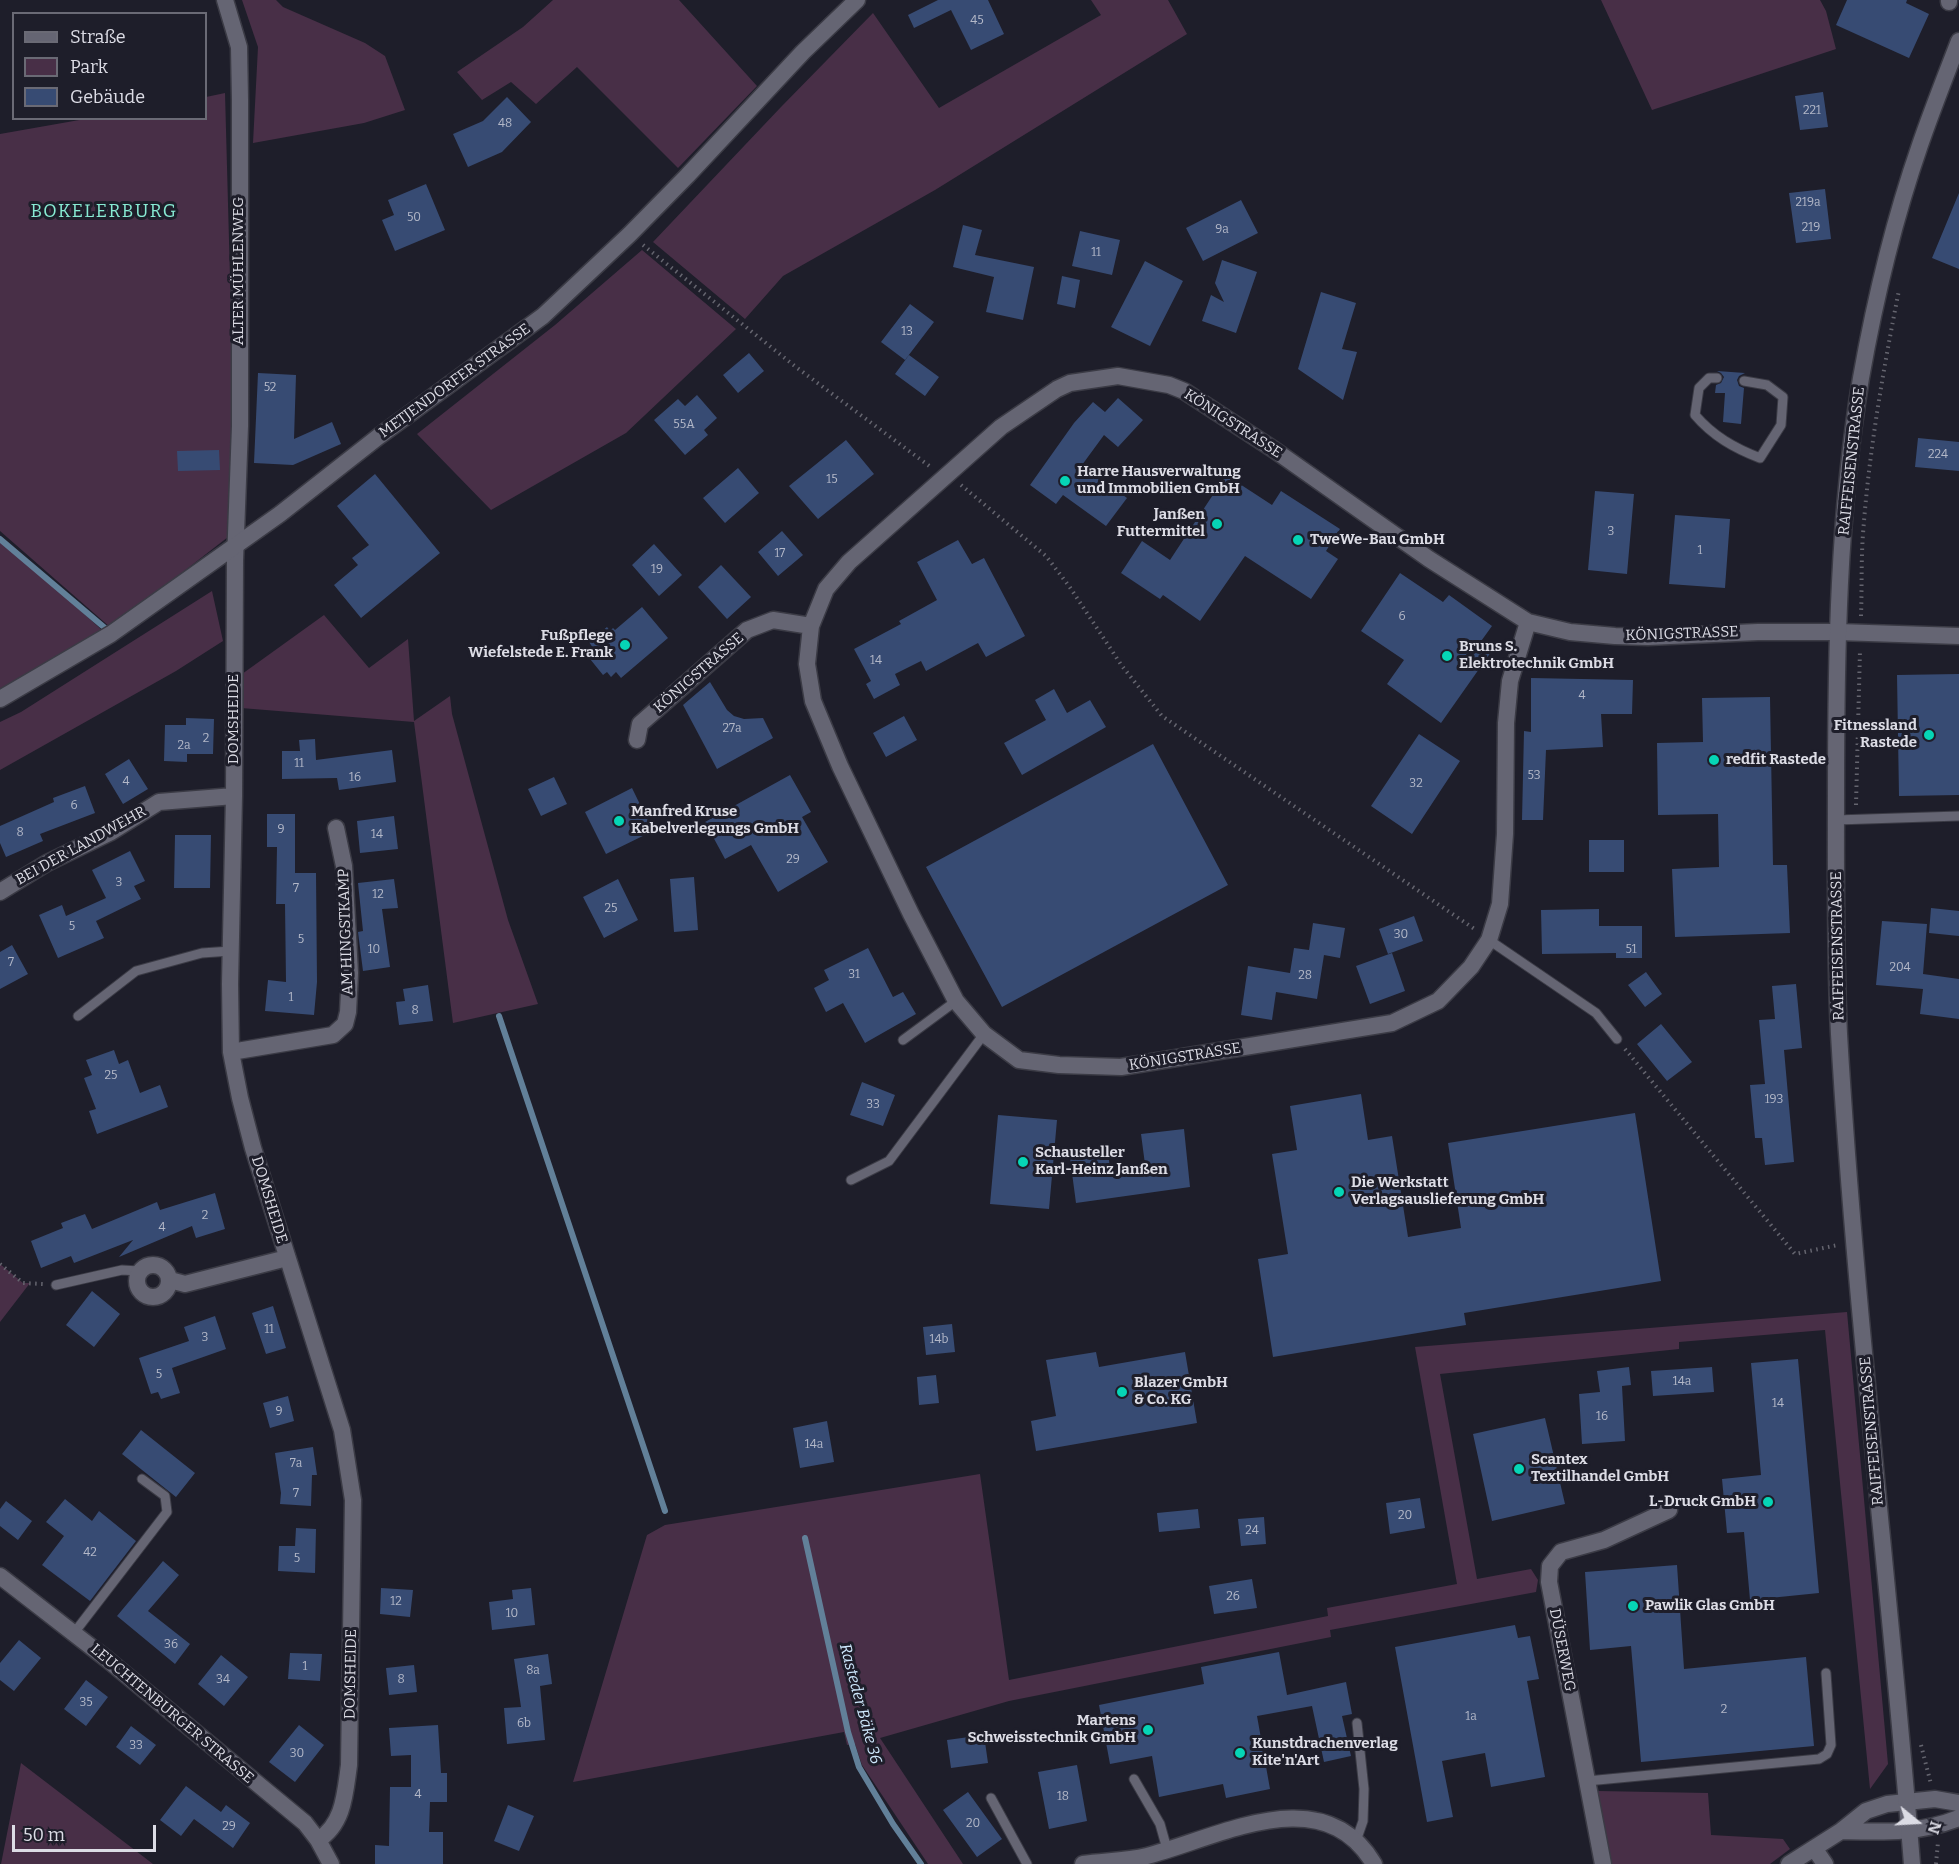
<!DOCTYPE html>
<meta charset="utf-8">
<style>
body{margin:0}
#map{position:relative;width:1959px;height:1864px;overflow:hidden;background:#1e1e2a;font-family:Bitter,serif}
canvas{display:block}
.legend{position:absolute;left:12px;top:12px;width:195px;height:108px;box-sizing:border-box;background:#1e1e2a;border:2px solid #6a6a75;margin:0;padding:8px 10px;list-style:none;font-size:18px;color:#dcdce5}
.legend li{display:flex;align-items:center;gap:12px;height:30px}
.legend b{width:30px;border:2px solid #6a6a75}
.north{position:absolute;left:1887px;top:1792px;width:60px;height:60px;-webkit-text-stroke:4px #1e1e2a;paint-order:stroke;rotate:108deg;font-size:16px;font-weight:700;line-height:24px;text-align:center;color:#dcdce5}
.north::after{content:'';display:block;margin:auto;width:21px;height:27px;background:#dcdce5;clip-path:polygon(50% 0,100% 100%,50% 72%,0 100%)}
.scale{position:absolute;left:12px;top:1825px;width:144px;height:27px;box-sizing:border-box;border:3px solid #dcdce5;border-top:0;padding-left:8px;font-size:18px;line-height:21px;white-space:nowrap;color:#dcdce5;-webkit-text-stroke:4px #1e1e2a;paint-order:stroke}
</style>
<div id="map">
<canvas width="1959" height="1864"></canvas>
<ul class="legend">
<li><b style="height:8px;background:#656573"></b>Straße</li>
<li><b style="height:16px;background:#482f47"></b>Park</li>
<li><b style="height:16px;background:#374b73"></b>Gebäude</li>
</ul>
<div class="north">N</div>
<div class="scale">50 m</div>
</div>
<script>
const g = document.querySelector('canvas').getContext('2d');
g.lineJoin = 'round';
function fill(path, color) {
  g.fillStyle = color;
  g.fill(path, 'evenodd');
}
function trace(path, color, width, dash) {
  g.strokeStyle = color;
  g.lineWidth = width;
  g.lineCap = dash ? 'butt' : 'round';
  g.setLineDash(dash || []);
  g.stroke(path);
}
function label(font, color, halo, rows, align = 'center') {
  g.font = font + ' Bitter,serif';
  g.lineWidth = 6;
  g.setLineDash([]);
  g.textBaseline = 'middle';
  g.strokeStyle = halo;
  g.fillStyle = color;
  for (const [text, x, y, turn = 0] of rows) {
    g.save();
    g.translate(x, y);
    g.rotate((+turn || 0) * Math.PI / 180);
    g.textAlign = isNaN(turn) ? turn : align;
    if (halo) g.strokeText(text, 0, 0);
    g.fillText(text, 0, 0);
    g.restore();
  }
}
fill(new Path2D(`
 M242 0H276L283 7 365 43 385 56 405 110 364 123 253 143 258 47Z
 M553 0H679L757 86 678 168 577 67 536 104 511 82 482 100 457 72 523 27Z
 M1091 0H1168L1187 34 935 190 783 276 745 319 653 242 781 107 873 13 939 108 1101 15Z
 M1601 0H1820L1826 11 1836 49 1652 110Z
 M225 93 234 425 228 537 111 628 0 531V134L85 119 206 118V97Z
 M642 250 736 329 626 433 491 510 417 434 555 325Z
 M0 537 104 632 0 692Z
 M212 591 223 641 176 671 0 770V722L21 712Z
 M324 615 369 668 408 639 414 721 450 696 452 714 508 920 538 1004 453 1023 414 722 241 708 242 674Z
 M0 1264 23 1283H30L0 1322Z
 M1847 1312 1888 1764 1870 1789 1825 1330 1679 1342V1349L1440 1374 1477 1579 1531 1569 1538 1580 1536 1592 1330 1630 1331 1637 1009 1701 880 1738 963 1864H928L862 1765 855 1744 847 1745 844 1732 573 1782 647 1535 665 1525 980 1474 1009 1680 1328 1616 1327 1608 1457 1584 1415 1347Z
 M21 1763 153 1864H1Z
 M1598 1791 1708 1793 1711 1835 1783 1839 1790 1849 1770 1864H1611Z`), '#482f47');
trace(new Path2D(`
 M0 539 105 628
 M499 1016 665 1511
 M805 1538 848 1732 859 1767 893 1824 921 1864`), '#628099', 6);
fill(new Path2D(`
 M938 0H988L1004 34 971 50 951 10 914 28 908 15Z
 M1847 0H1907L1906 3 1929 14 1909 58 1836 25Z
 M1823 92 1828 127 1800 130 1795 96Z
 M507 97 531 122 502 152 468 167 453 134 483 121Z
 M426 184 445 230 395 251 382 220 394 215 388 200Z
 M1825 189 1831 239 1796 243 1789 193Z
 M1959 193V269L1932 258Z
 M1241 200 1258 233 1203 261 1186 228Z
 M963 225 982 230 975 255 1034 267 1023 320 986 312 994 277 953 267Z
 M1080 231 1120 240 1112 275 1072 266Z
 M1222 260 1257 272 1236 333 1202 321 1211 295 1224 302 1215 283Z
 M1145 261 1183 281 1150 346 1111 327Z
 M1062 276 1080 280 1075 308 1057 304Z
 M1321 292 1356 303 1342 349 1357 352 1343 400 1298 369Z
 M910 304 934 322 905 360 881 342Z
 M749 353 764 371 738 393 723 375Z
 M909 355 939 377 925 396 895 374Z
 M1717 371 1745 373 1739 376 1737 380 1739 386 1744 388 1741 424 1723 422 1725 393H1715L1716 385 1721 383 1724 377 1721 373Z
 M258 373 296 375 294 439 332 422 341 444 293 465 254 463Z
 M697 395 717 418 704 430 708 435 685 455 654 420 678 399 685 406Z
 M1118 398 1143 420 1118 447 1104 435 1082 465 1127 498 1106 526 1063 495 1056 504 1030 485 1074 423 1093 402 1105 412Z
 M1918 438 1959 442V471L1915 467Z
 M846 440 874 474 818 519 789 486Z
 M219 450 220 470 178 471 177 451Z
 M738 468 759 493 725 523 703 498Z
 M375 474 440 553 361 618 334 585 358 565 352 558 369 545 337 506Z
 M1226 475 1272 505 1281 491 1340 529 1326 551 1338 559 1311 599 1245 556 1200 621 1163 595 1160 599 1121 573 1142 541 1170 560Z
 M1595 491 1634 494 1627 574 1588 570Z
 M1675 515 1730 519 1725 588 1669 584Z
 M782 531 803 555 778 576 758 552Z
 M958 540 972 564 984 558 1025 636 986 657 978 643 926 671 921 661 895 674 900 685 874 699 866 684 871 681 854 649 901 624 899 621 937 600 917 562Z
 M654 544 682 575 659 596 632 565Z
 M721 565 751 597 727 619 698 587Z
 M1400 573 1443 602 1449 595 1492 626 1479 644 1491 652 1441 723 1387 684 1404 660 1361 631Z
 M642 607 668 638 621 678 616 672 611 677 607 672 603 675 586 654 593 648 589 642 607 627 610 631 613 628 615 630Z
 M1959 674V795L1899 796 1897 675Z
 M1531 678 1633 680 1632 714H1601L1603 747 1546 750 1543 820H1522L1524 731 1531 732Z
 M710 682 727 710 734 716 744 719 763 718 773 738 717 769 683 705Z
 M1054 689 1067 713 1090 700 1106 727 1022 775 1004 743 1046 720 1035 700Z
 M1770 697 1773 865H1787L1790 933 1675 937 1672 869 1719 867 1718 814 1658 815 1657 743 1703 742 1702 698Z
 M904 716 917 740 886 757 873 733Z
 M186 718 214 719 213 754H187V762L164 761 165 725H186Z
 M1419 734 1460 761 1412 834 1371 806Z
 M315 739 316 760 392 750 396 782 339 790 337 778 282 779V751H300L299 740Z
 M1153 744 1228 885 1002 1007 926 867Z
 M129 759 148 789 123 804 105 774Z
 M790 775 811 812 802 817 828 862 778 892 751 845 725 859 705 822Z
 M554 777 567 804 541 816 528 789Z
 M85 786 95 813 40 834 43 841 6 857 0 843V826L54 802 53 798Z
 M632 788 653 831 606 854 585 812Z
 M267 814H295V873H316L317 982 314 1015 265 1011 268 980 286 982 285 904H276L277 847H267Z
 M394 816 398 849 360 853 357 821Z
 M175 835H211L210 888H174Z
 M1589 840H1624V872H1589Z
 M130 851 145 881 134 886 141 899 96 921 104 938 58 958 39 915 62 905 66 916 106 898 92 870Z
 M694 877 698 930 674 932 670 879Z
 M394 879 398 908 382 909 390 967 363 971 359 940 358 932 363 931 358 883Z
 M618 879 638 920 604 938 583 897Z
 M1931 908 1959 911V936L1929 933Z
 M1599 909V926H1642V958H1616V953L1542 954 1541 910Z
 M1414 916 1423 941 1388 954 1379 929Z
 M1882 921 1927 924 1923 974 1959 979V1019L1920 1014 1923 989 1876 985Z
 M1313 923 1345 928 1340 958 1324 955 1317 999 1276 992 1272 1020 1241 1015 1248 966 1290 973 1294 948 1309 950Z
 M12 945 28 974 0 989V952Z
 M868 948 893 997 903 992 916 1014 865 1043 843 1003 826 1012 814 988 829 980 824 970Z
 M1392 953 1405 991 1370 1004 1356 966Z
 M1646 972 1662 994 1645 1007 1628 985Z
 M1796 984 1802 1048 1784 1050 1794 1162 1765 1165 1762 1138H1755L1750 1085 1765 1084 1759 1020 1775 1019 1772 986Z
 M428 985 433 1021 399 1025 396 1002 405 1001 403 989Z
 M1661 1024 1692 1062 1667 1081 1637 1044Z
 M114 1050 119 1064 128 1060 140 1093 160 1085 168 1107 97 1134 89 1111 96 1109 84 1078 92 1075 86 1060Z
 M862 1082 895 1095 883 1126 850 1115Z
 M1361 1094 1368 1140 1392 1136 1408 1237 1461 1228 1448 1143 1635 1113 1661 1281 1464 1313 1466 1325 1273 1357 1258 1259 1288 1254 1272 1154 1297 1150 1290 1106Z
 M998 1115 1057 1120 1049 1209 990 1204Z
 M1184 1129 1190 1187 1076 1203 1070 1158 1108 1153 1111 1176 1146 1172 1141 1134Z
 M215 1193 225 1229 196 1238 192 1226 119 1257 133 1240 74 1263 71 1256 41 1268 31 1241 63 1228 61 1223 85 1214 92 1229 157 1202 160 1210Z
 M92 1291 120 1314 94 1347 66 1325Z
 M273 1306 286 1348 266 1354 252 1313Z
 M215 1316 226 1349 172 1368 180 1393 161 1399 158 1392 151 1394 139 1358 189 1341 184 1327Z
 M952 1324 955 1352 926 1355 923 1327Z
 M1096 1352 1099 1367 1185 1352 1197 1423 1036 1451 1031 1421 1056 1416 1046 1360Z
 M1798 1359 1819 1593 1750 1600 1744 1532 1727 1533 1722 1479 1761 1475 1751 1363Z
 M1629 1367 1631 1385 1622 1386 1625 1441 1582 1444 1579 1394 1600 1392 1597 1371Z
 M1712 1367 1714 1392 1653 1396 1651 1371Z
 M936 1375 939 1403 919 1405 917 1377Z
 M288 1396 294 1421 270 1428 263 1403Z
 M1545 1418 1565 1504 1492 1521 1473 1434Z
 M827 1421 834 1462 800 1468 793 1428Z
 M141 1430 195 1473 176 1497 122 1454Z
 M313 1447 317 1475H312L311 1506 280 1504 281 1493 275 1453Z
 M1420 1498 1425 1528 1390 1534 1386 1503Z
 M65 1499 92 1521 99 1511 136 1541 90 1601 42 1565 64 1536 46 1522Z
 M6 1501 32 1521 18 1540 0 1526V1509Z
 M1198 1509 1200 1528 1159 1532 1157 1513Z
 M1264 1517 1266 1544 1241 1546 1238 1519Z
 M296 1528 316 1529 315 1573 278 1571 279 1546H295Z
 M163 1561 179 1575 148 1611 190 1644 175 1664 117 1616Z
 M1677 1565 1684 1669 1806 1657 1814 1746 1641 1762 1631 1646 1590 1650 1585 1572Z
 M1252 1579 1257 1608 1214 1614 1209 1586Z
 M381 1588 413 1590 410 1617 380 1614Z
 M531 1588 535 1625 492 1630 489 1602 513 1599 512 1590Z
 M1515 1625 1518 1638 1530 1636 1539 1679 1527 1681 1545 1777 1491 1787 1485 1753 1442 1761 1453 1817 1427 1822 1395 1647Z
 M19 1640 41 1658 14 1691 0 1680V1663Z
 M1279 1652 1287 1695 1346 1682 1352 1714 1342 1716 1351 1756 1324 1762 1312 1706 1257 1716 1270 1789 1226 1798 1223 1784 1159 1797 1152 1756 1110 1764 1099 1705 1204 1684 1201 1667Z
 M290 1653 322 1654 320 1681 288 1679Z
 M548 1654 552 1684 540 1686 545 1740 507 1744 504 1708 521 1707 514 1659Z
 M221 1655 248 1677 224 1706 198 1684Z
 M414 1665 417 1692 389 1695 386 1668Z
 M86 1680 108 1697 86 1726 64 1709Z
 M299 1725 324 1745 295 1782 269 1762Z
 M438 1725 441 1773H447V1802H430L429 1832H443V1864H375V1845L389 1846 390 1787H411V1755L391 1756 389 1728Z
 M131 1726 156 1745 140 1765 116 1747Z
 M984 1735 988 1763 951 1768 947 1740Z
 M1077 1765 1087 1821 1049 1829 1038 1772Z
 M186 1786 221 1812 226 1805 250 1823 233 1848 194 1819 181 1836 160 1820Z
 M968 1792 1002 1839 977 1857 943 1810Z
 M508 1805 534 1816 519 1851 494 1841Z`), '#374b73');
const service = new Path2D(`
 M1717 378H1709L1699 388 1695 415C1713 436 1734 448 1760 458L1781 425 1783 397 1767 385 1744 381
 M1836 820 1959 816
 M1489 940 1596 1013 1617 1039
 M78 1016 136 971 202 953 231 951
 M903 1040 956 1001
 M851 1180 889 1161 984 1034
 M56 1285 122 1270 139 1271
 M74 1633 167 1512 165 1496 142 1479
 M1134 1779 1160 1824 1167 1849
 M1587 1781 1819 1759 1827 1754 1831 1745 1826 1673
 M991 1798 1027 1864
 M1356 1841 1363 1821 1364 1789 1357 1723`);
const minor = new Path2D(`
 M225 0 239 47 240 100V426L235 561 234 796 230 984 231 1052 240 1098 253 1148 342 1430 353 1500 349 1765C345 1793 344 1824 318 1840
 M1949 0V2
 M1528 622 1510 681 1506 723 1505 834 1500 904 1489 940 1471 967 1438 1001 1392 1023 1121 1067 1059 1065 1019 1060 984 1034 956 1001 911 914 840 766 813 701 807 664 811 626 826 589 849 562 1001 427 1057 389 1070 383 1118 376 1169 385 1184 391 1273 449 1429 559 1528 622 1570 632 1615 636 1648 637 1758 632H1838L1959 636
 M637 740 640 724 747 630 773 620 811 626
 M0 892 47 863 111 832 159 802 234 796
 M231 1052 333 1035 345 1024 348 1012 350 973 344 866 336 828
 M137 1281a16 16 0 1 1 32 0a16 16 0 1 1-32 0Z
 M170 1280 185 1284 287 1258
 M0 1576 108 1660 305 1823 318 1840 331 1864
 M1841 1831C1883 1832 1919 1834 1959 1818
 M1814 1848 1825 1864
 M1083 1864C1104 1861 1127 1861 1147 1856 1220 1837 1323 1778 1374 1864
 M1603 1864 1549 1582 1550 1566 1561 1552 1604 1540 1669 1510
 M1789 1864 1841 1831 1866 1811 1887 1804 1935 1799 1959 1803`);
const tertiary = new Path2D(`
 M0 699 111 634 280 514 378 437 543 316 630 234 687 176 803 52 857 0`);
const secondary = new Path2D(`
 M1912 1864C1890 1587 1855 1311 1839 1034 1835 954 1836 873 1836 793 1836 655 1838 515 1861 378 1875 299 1894 220 1920 145 1932 110 1946 75 1959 41`);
trace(service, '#3b3b45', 11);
trace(minor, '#3b3b45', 19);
trace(tertiary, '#3b3b45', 19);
trace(secondary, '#3b3b45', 19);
trace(new Path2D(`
 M643 245 796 367 932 468
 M961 485 1046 556 1069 586 1122 666 1162 716 1476 930
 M1861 616C1862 588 1861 561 1863 534 1869 451 1883 371 1899 290
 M1856 805 1860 650
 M1625 1049 1795 1254 1838 1245
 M0 1264 23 1283 43 1284
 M1921 1745 1931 1784
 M1936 1864 1938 1842`), '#65656f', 4, [1.5, 4.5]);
trace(service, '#656573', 9);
trace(minor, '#656573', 16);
trace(tertiary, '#656573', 16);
trace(secondary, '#656573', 16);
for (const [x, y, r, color] of [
 [1065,481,6,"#06d5b6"],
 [1217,524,6,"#06d5b6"],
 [1298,540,6,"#06d5b6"],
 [625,645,6,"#06d5b6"],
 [1447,656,6,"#06d5b6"],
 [1929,735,6,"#06d5b6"],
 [1714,760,6,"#06d5b6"],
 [619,821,6,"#06d5b6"],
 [1023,1162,6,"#06d5b6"],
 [1339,1192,6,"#06d5b6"],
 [1122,1392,6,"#06d5b6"],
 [1519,1469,6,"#06d5b6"],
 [1768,1502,6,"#06d5b6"],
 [1633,1606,6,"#06d5b6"],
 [1148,1730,6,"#06d5b6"],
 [1240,1753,6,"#06d5b6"]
]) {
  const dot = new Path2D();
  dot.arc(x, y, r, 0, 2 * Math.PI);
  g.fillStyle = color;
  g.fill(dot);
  trace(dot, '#1e1e2a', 2);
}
label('12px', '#b3b8c8', null, [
 ["45",977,21],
 ["221",1812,111],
 ["48",505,124],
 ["219a",1808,203],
 ["50",414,218],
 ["219",1811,228],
 ["9a",1222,230],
 ["11",1096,253],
 ["13",907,332],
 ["52",270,388],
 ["55A",684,425],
 ["224",1938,455],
 ["15",832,480],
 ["3",1611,532],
 ["1",1700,551],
 ["17",780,554],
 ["19",657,570],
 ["6",1402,617],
 ["14",876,661],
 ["4",1582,696],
 ["27a",732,729],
 ["2",206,739],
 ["2a",184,746],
 ["11",299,764],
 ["53",1534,776],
 ["16",355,778],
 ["4",126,782],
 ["32",1416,784],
 ["6",74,806],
 ["9",281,830],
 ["8",20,833],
 ["14",377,835],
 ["29",793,860],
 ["3",119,883],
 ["7",296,889],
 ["12",378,895],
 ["25",611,909],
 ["5",72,927],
 ["30",1401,935],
 ["5",301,940],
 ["10",374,950],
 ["51",1631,950],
 ["7",11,963],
 ["204",1900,968],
 ["31",854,975],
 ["28",1305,976],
 ["1",291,998],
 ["8",415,1011],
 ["25",111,1076],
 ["193",1774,1100],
 ["33",873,1105],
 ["2",205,1216],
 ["4",162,1228],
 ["11",269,1330],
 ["3",205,1338],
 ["14b",939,1340],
 ["5",159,1375],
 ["14a",1682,1382],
 ["14",1778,1404],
 ["9",279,1412],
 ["16",1602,1417],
 ["14a",814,1445],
 ["7a",296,1464],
 ["7",296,1494],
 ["20",1405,1516],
 ["24",1252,1531],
 ["42",90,1553],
 ["5",297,1559],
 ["26",1233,1597],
 ["12",396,1602],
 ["10",512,1614],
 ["36",171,1645],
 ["1",305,1667],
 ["8a",533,1671],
 ["34",223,1680],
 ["8",401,1680],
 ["35",86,1703],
 ["2",1724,1710],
 ["1a",1471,1717],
 ["6b",524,1724],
 ["33",136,1746],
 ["30",297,1754],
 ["4",418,1795],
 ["18",1063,1797],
 ["20",973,1824],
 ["29",229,1827]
]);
label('15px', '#dcdce5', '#1e1e2a', [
 ["ALTER MÜHLENWEG",239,271,-90],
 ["METJENDORFER STRASSE",455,381,-36],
 ["KÖNIGSTRASSE",1233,424,33],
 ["RAIFFEISENSTRASSE",1852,461,-84],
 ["KÖNIGSTRASSE",1682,634,-2],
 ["KÖNIGSTRASSE",699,673,-41],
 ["DOMSHEIDE",234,719,-90],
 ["BEI DER LANDWEHR",81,846,-29],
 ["AM HINGSTKAMP",346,932,-92],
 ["RAIFFEISENSTRASSE",1838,946,-91],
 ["KÖNIGSTRASSE",1185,1057,-9],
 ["DOMSHEIDE",269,1200,73],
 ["RAIFFEISENSTRASSE",1872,1431,-95],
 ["DÜSERWEG",1562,1650,79],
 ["DOMSHEIDE",351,1674,-89],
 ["LEUCHTENBURGER STRASSE",172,1714,40]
]);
label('bold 15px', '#dcdce5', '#1e1e2a', [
 ["Harre Hausverwaltung",1077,472],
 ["und Immobilien GmbH",1077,489],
 ["Janßen",1205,515,"right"],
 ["Futtermittel",1205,532,"right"],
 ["TweWe-Bau GmbH",1310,540],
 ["Fußpflege",613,636,"right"],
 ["Wiefelstede E. Frank",613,653,"right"],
 ["Bruns S.",1459,647],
 ["Elektrotechnik GmbH",1459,664],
 ["Fitnessland",1917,726,"right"],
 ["Rastede",1917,743,"right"],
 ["redfit Rastede",1726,760],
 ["Manfred Kruse",631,812],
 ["Kabelverlegungs GmbH",631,829],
 ["Schausteller",1035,1153],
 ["Karl-Heinz Janßen",1035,1170],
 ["Die Werkstatt",1351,1183],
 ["Verlagsauslieferung GmbH",1351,1200],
 ["Blazer GmbH",1134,1383],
 ["& Co. KG",1134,1400],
 ["Scantex",1531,1460],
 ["Textilhandel GmbH",1531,1477],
 ["L-Druck GmbH",1756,1502,"right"],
 ["Pawlik Glas GmbH",1645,1606],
 ["Martens",1136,1721,"right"],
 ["Schweisstechnik GmbH",1136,1738,"right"],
 ["Kunstdrachenverlag",1252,1744],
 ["Kite'n'Art",1252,1761]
], 'left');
label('italic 16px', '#cee8fd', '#1e1e2a', [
 ["Rasteder Bäke 36",860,1704,75]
]);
g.letterSpacing = '1.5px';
label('18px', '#88ebd4', '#1e1e2a', [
 ["BOKELERBURG",104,212]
]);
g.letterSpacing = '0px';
</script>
